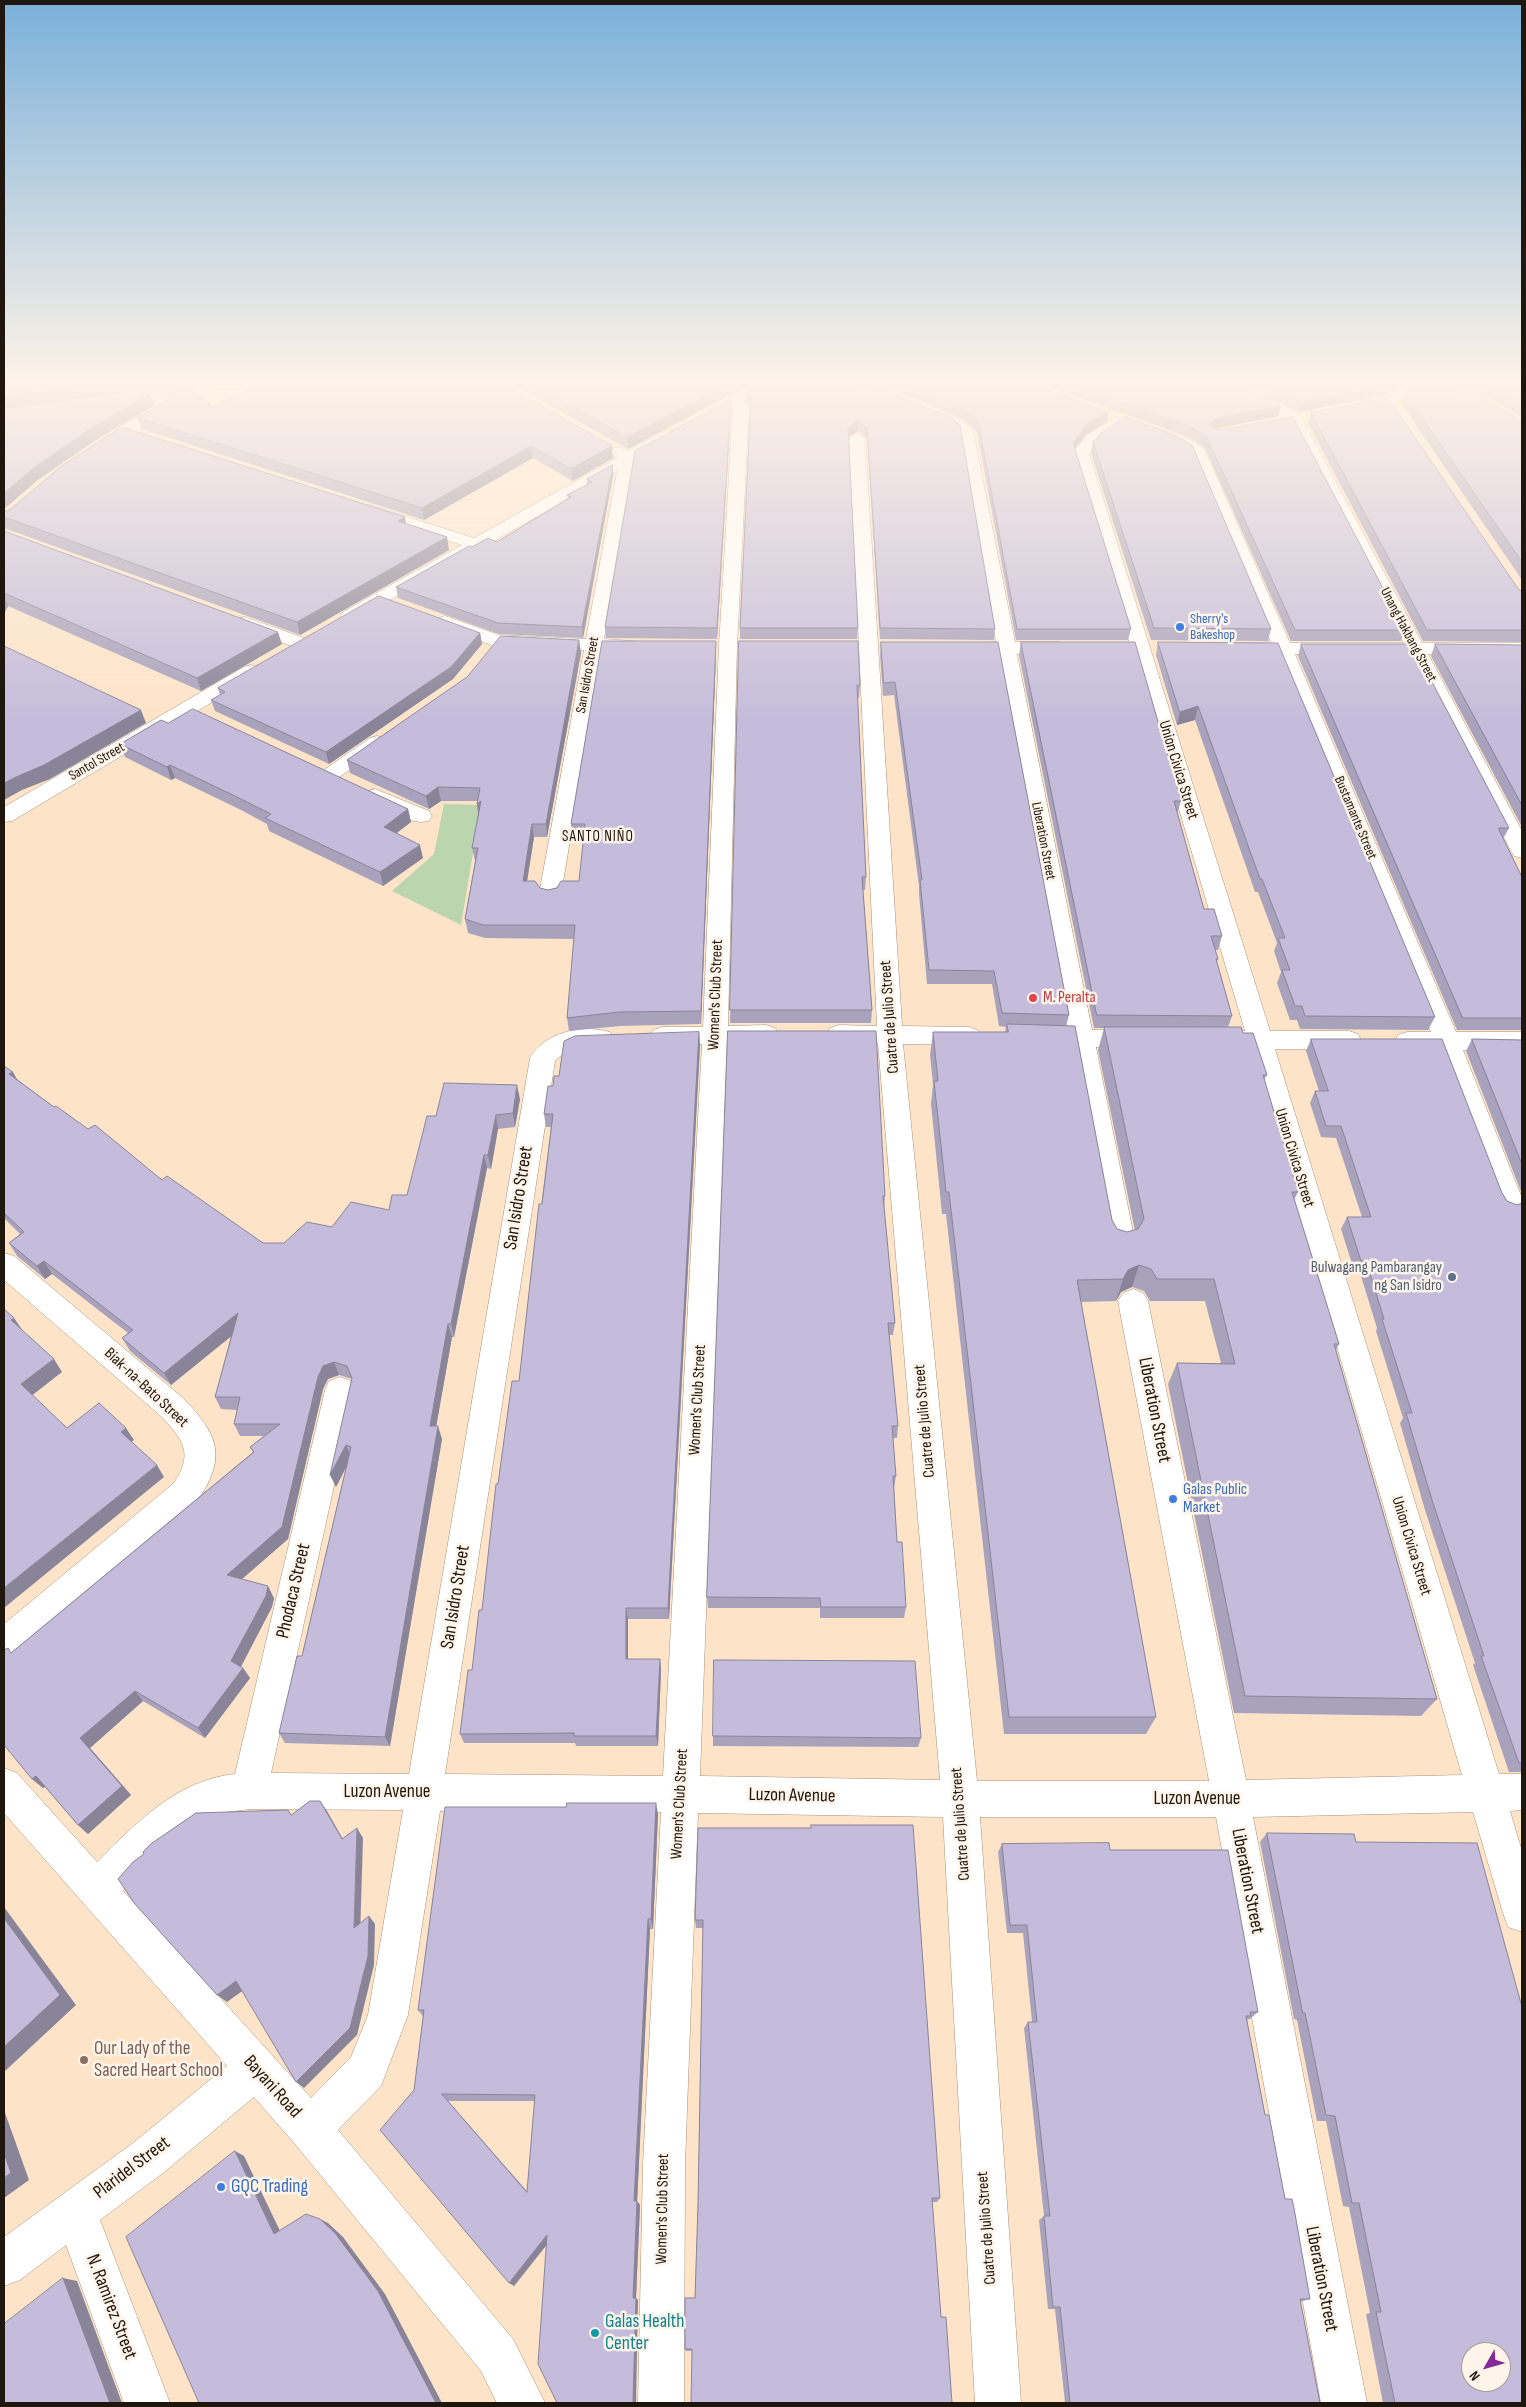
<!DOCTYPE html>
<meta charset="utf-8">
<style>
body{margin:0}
#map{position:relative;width:1526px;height:2407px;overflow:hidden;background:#fde4c9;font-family:"Sofia Sans Condensed",sans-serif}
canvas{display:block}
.frame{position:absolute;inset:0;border:5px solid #1f160d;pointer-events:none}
.north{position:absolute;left:1461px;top:2342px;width:50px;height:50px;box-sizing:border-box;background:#fef4e9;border:1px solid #a59b91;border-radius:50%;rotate:232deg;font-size:14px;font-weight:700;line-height:20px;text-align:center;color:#1f160d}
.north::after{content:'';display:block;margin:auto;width:18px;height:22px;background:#852995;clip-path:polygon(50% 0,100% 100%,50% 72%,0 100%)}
</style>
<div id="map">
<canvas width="1526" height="2407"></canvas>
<div class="frame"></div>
<div class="north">N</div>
</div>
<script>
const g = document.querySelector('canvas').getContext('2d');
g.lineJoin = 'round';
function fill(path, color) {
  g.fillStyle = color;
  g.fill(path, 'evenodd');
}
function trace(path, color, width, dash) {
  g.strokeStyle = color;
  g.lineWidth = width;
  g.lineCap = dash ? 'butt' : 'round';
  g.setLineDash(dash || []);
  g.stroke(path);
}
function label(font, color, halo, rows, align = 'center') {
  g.font = font + ' "Sofia Sans Condensed",sans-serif';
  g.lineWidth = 5;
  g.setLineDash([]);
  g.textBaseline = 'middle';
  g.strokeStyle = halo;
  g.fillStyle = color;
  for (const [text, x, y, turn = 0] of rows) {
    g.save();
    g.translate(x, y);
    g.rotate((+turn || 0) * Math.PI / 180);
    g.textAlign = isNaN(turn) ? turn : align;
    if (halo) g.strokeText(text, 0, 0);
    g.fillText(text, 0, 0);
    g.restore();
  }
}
fill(new Path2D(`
 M444 804 481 805 461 925 392 891 434 854Z`), '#bbd5af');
const minor = new Path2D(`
 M195 385H213L102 453H90L88 450 119 428Z
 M856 385H876L962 421 973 430 1015 642H1058L1065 644 1067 648 1065 652 1058 654H1017L1092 1030H1139L1148 1033 1151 1039 1148 1045 1139 1048 1096 1047 1135 1242 1131 1250 1121 1253 1111 1250 1107 1242 1071 1047H1039L1030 1044 1027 1038 1030 1032 1039 1029 1068 1030 998 654 954 652 952 648 954 644 996 642 961 435 952 427 858 388Z
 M1207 385C1240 385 1272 397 1300 415L1422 643H1522V655L1428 654 1522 831V858L1514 856 1511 851 1409 654H1295L1456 1032H1522V1050H1463L1522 1198 1521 1211 1511 1215 1501 1211 1497 1204 1438 1050H1407L1398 1047 1395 1041 1398 1035 1407 1032H1431L1276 654 1237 652 1235 648 1237 644 1271 642 1191 455 1176 445 1155 438 1152 435 1155 432C1170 428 1197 440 1206 453L1290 643H1404L1289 421 1271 409 1209 388Z
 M1406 385H1423L1395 404 1353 412 1345 407 1353 402 1386 397Z
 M734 396 745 402 749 408 737 646 728 1026 766 1025 775 1028 778 1034 775 1040 766 1043H727L700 1776 940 1780 878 1043H839L830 1040 827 1034 830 1028 839 1025 877 1026 849 438 857 433 865 438 902 1026 969 1027 978 1030 981 1036 978 1042 969 1045 903 1044 977 1781H1209L1118 1301 1123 1293 1133 1289 1143 1293 1148 1301 1246 1780 1462 1775 1250 1049H1219L1210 1046 1207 1040 1210 1034 1219 1031H1245L1073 453C1080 439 1110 415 1126 419L1129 422 1126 425 1098 442 1089 453 1270 1031H1349L1358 1034 1361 1040 1358 1046 1349 1049H1275L1499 1774H1522V1810L1510 1811 1522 1851V1932L1508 1927 1503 1913 1473 1812 1253 1817 1367 2403H1321L1216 1817H980L1021 2403H975L943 1817 698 1813 685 2164 684 2403H638L643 2164 661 1812 440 1811 408 2015 381 2086 338 2130 513 2339 545 2403H497L481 2371 295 2144 254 2097 163 2173 100 2220 170 2403H124L66 2245 20 2280 4 2286V2237L133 2143 227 2066 4 1813V1768L17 1773 97 1862C136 1823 177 1780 235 1774L325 1390 329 1381 340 1377 351 1381 355 1390 271 1773 409 1774 530 1058C545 1032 582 1024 610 1032L613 1038 610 1044C589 1050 571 1044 555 1061L445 1774 663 1776 702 1044 662 1045 653 1042 650 1036 653 1030 662 1027H703L719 646 733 408 727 400ZM249 1809 403 1810 368 2015 351 2057 311 2098 123 1891C147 1865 180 1825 215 1814 226 1811 238 1811 249 1809Z
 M668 430 673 432 676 435 673 438 634 461 604 639 645 642 647 646 645 650H602L561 894 558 899 550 901 542 899 539 894 584 650 497 647 438 626 436 622 438 618 445 616 499 635 586 639 617 471 355 620H343L340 616 343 612 462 545 364 514 362 510 364 506 370 505 474 538 617 458 610 452 612 449 618 447 628 451Z
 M245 617 307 639 309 643 307 647 300 649 238 627 236 623 238 619Z
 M251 665 258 667 261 671 258 675 12 821 4 822V807L244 667Z
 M377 736 384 738 387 742 384 746 338 778 331 780 324 778 321 774 324 770 370 738Z
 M375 789 429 811 432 816 429 821 421 822 413 821 368 799 364 795 368 791Z
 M4 1253 14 1256 183 1398C220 1436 227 1458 196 1503L16 1658 4 1663V1624L174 1483C194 1453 183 1440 162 1417L4 1280Z`);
trace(minor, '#a89178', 1);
fill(minor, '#fff');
fill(new Path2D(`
 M4 385H181L182 390 171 396 142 391H139L154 406 97 439 39 479 4 509Z
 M257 385 613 458 573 481 533 458 424 520 142 429 138 418 212 407Z
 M513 385H749L628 449Z
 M871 385 995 629 994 640 880 639 867 438 858 431 848 438 858 628 857 639H740V628L750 407 747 402V391Z
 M881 385H1034L1108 412 1107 422 1086 435 1075 449 1131 629 1128 640H1016L977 432 963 419Z
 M1043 385H1227L1281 406 1278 416 1215 429 1405 630 1401 641H1291L1205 448 1189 437Z
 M1229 385H1402L1384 395 1299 412 1255 391Z
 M1438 385H1522V417L1490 399Z
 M1404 392 1522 421V580L1401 403Z
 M731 400V410L717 639 606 638 605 627Z
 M1311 413 1519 590 1522 591V642L1423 641 1308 423Z
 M1093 442 1271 629 1268 641 1151 640 1091 453Z
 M613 465V475L583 638 499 634 398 598 396 587 472 547 497 542 568 498 567 495 587 485V479Z
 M4 517 406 523 449 550 300 635 4 528Z
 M4 531 282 644 201 691 8 606 4 614Z
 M480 633 482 644 453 679 329 764 215 711 211 700 220 695 218 688Z
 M579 640 581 653 547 837H534L527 881 540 888 548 890 579 881 584 837H573L571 824 716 641V654L701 1024 620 1026 569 1031 567 1018 574 939 485 938 468 933 465 919 475 861 472 848 478 814 477 804V801H441L429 809 350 773 347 760Z
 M739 641 860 685 859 698H857L866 877 865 890H863L872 1010 871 1023H730Z
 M881 642 1069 1015 1066 1026 1112 1220 1117 1229 1127 1232 1135 1231 1098 1050 1104 1028H1094L1019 655 1021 642 1181 801 1177 814 1204 909 1222 936 1218 950H1215L1218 959 1217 962 1232 1016 1228 1027 1243 1033 1267 1075 1264 1080 1298 1192 1294 1200 1339 1344 1336 1350 1437 1699 1421 1716 1234 1713 1168 1384 1177 1363H1221L1205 1301H1150L1144 1291 1132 1287 1121 1292 1116 1301 1081 1302 1156 1717 1146 1734H1004L946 1214H942L931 1104 933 1084 930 1055 933 1032H1005L1006 1027 999 1026 992 984H927L919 894V886L894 695 883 696 880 655Z
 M1158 642 1435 1017 1428 1030 1300 1029 1297 1020H1290L1277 983 1281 972 1274 951 1277 943 1258 892H1255L1195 720 1177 725 1156 655Z
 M1301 644 1509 828 1503 839 1522 877V1030H1457L1298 656Z
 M1435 644 1522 645V827L1431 656Z
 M168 723 408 809 411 822 397 833 423 858 383 886 269 831 267 824 241 810 175 778 171 780 125 757 120 744Z
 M728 1031 885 1196 884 1208 895 1323 893 1335H889L898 1426 897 1438H893L896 1476 894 1488 897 1542 906 1607 904 1618H820V1608H708L707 1597Z
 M699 1032 700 1045 669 1619H628V1659H660L661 1670 658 1746H576L575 1743H464L460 1734 472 1670 482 1610 498 1484 519 1381 551 1127H546L544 1114 553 1086 559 1076Z
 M1311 1039 1502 1193 1507 1201 1517 1205 1522 1203V1772H1509L1473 1665 1475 1663 1425 1510 1400 1423 1403 1418 1376 1331 1377 1328 1360 1273H1355L1341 1229 1347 1217H1362L1336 1138 1321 1137 1310 1103 1315 1091H1319L1306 1051Z
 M1472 1039 1522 1040V1194L1466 1051Z
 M4 1066 18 1080 54 1107 162 1180 263 1243H284L389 1210 407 1195 436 1116 520 1099 515 1127 498 1129 491 1169 487 1168 454 1337H452L436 1426 442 1439 390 1746 285 1743 279 1733 302 1656 346 1468 336 1487 352 1379 339 1375 328 1379 323 1389 288 1539 242 1579 274 1598 272 1607 241 1667 243 1668 250 1678 205 1738 143 1701 90 1748 131 1795 88 1834 78 1825 45 1787 43 1788 32 1779 12 1652 253 1452 250 1447 264 1436H240L234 1424 237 1410 221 1409 215 1397 231 1336 171 1385 130 1351 122 1338 128 1333 52 1274 45 1279 17 1256 9 1243 20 1234 4 1218Z
 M713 1736 921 1738 918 1747 713 1746Z
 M658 1814 653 1929H650L637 2201 640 2205 636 2298 638 2300 557 2403 546 2246 514 2286 414 2090 423 2016 418 2010ZM448 2101H535L527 2191Z
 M698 1828 940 2198 937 2202H933L692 2351H686L685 2349 695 2298 698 2204 703 1928H696L695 1920Z
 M1267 1833 1356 1842 1522 2403H1383L1366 2314 1370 2313 1349 2207 1343 2206 1326 2121H1317L1297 2020 1294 2019 1260 1842Z
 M1002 1844 1110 1850 1258 2012 1250 2019H1248L1247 2020 1265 2115 1310 2299 1300 2302 1320 2403H1065L1055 2309H1048L1039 2220 1044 2216 1024 2028 1028 2022H1032L1023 1933H1007L998 1852Z`), '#a9a2bc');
fill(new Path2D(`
 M92 385H140L142 391 4 408V395Z
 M168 385H181L182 390 171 396Z
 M727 385H749L628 449 627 437Z
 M1387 385H1402L1384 395 1299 412 1302 402Z
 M150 394 154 406 97 439 39 479 4 509V493L35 467 93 427Z
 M731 400V410L717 639V628Z
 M1281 406 1278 416 1212 429 1209 424 1214 419Z
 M1108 412 1107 422 1086 435 1071 454 1073 443 1087 424Z
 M858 421V431L847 438 848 428Z
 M531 446 533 458 424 520 422 508Z
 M612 446 613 458 573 481 571 469Z
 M613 465V475L583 638 582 627Z
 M405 517 407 530 398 521Z
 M447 537 449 550 300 635 297 622Z
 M4 596 8 606 4 614Z
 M278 632 282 644 201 691 197 678Z
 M480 633 482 644 453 679 329 764 326 752Z
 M579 640 581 653 547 837 546 824Z
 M716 641V654L701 1024V1011Z
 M1198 706 1195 720 1177 725 1180 712Z
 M141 710 146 723 50 779 22 790 4 800V783Z
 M170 765 175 778 171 780 167 767Z
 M438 787 441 801 429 809 426 796Z
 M481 801 479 818 477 804Z
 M408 809 411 822 387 840 384 827Z
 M532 824 534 837 525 894 523 881Z
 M420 845 423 858 383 886 380 872Z
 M699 1032 700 1045 669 1619 668 1608Z
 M13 1072 20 1085 9 1074Z
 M517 1085 520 1099 515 1127 513 1113Z
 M496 1115 498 1129 491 1169 488 1155Z
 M484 1155 487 1168 454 1337 451 1324Z
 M44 1261 52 1274 45 1279 37 1266Z
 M1139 1265 1132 1287 1121 1292 1116 1301 1123 1279 1128 1270Z
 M238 1313 244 1326 171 1385 164 1373Z
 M14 1318 23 1331 11 1320Z
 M448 1324 452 1337 434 1439 430 1426Z
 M54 1359 62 1372 30 1397 21 1384Z
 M334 1362 339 1375 328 1379 323 1389 288 1539 234 1586 227 1575 318 1377 323 1366Z
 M438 1426 442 1439 390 1746 385 1737Z
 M126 1428 134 1440 128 1444 121 1432Z
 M346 1445 351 1457 336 1487 330 1475Z
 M157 1465 164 1477 4 1608V1588Z
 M268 1586 274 1598 272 1607 238 1672 231 1661Z
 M626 1608 628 1619V1670L626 1659Z
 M660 1659 661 1670 658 1746 656 1736Z
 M243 1668 250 1678 205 1738 198 1728Z
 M135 1691 143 1701 90 1748 131 1795 88 1834 78 1825 80 1738Z
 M36 1776 46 1786 43 1788 32 1779Z
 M320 1801 327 1811 348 1848 342 1839Z
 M656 1803 658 1814 653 1929 651 1919Z
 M357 1828 363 1838 360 1937 354 1928Z
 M4 1907 76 2005 4 2072Z
 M369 1916 375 1924 374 1965 357 2035 304 2088 296 2082Z
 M648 1919 650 1929 637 2205 634 2201Z
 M236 1981 245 1989 227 2002 217 1995Z
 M4 2110 29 2180 4 2198Z
 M235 2151 244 2156 283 2237 274 2234Z
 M637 2201 640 2205 636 2298 638 2300 636 2403 633 2402V2298Z
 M320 2219 328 2223 343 2237 385 2294 442 2403H436Z
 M547 2235 551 2239 514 2286 509 2283Z
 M63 2278 77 2281 122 2403H109Z`), '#8a8499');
const building = new Path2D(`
 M4 385H92L4 395Z
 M257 385H506L612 446 571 469 531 446 422 508 138 418 189 388 212 407Z
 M533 385H727L627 437Z
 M757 385H871L952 418 960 425 995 629 880 628 867 427 858 421 848 428 858 628H740L751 398 747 391Z
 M906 385H1034L1108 412 1087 424 1073 443 1131 629H1017L978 421 964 409Z
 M1073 385H1227L1273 400 1281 406 1214 419 1209 424 1214 428 1220 430 1293 417 1405 630H1295L1207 438 1191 427Z
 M1266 385H1387L1302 402Z
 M1416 385H1430L1482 398 1522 421V562L1404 392Z
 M1480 385H1522V404L1494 389Z
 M138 391 150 394 93 427 35 467 4 493V408L125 392Z
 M1388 398 1519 590 1522 591V630H1427L1311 413Z
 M731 400 717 628 605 627 635 451Z
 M1126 417 1177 436 1192 445 1271 629 1154 628 1093 442 1101 433Z
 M122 427 405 517 398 521 447 537 297 622 4 517V512L12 508 60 467Z
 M613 465 582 627 498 623 396 587 469 546 472 547 488 538 497 542 571 497 567 495 592 482 587 479Z
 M4 531 278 632 197 678 4 593Z
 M379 596 480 633 451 667 326 752 211 700 225 692 218 688Z
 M501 636 579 640 546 824H532L523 881H535L540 888 548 890 557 888 561 881H579L585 824H571L602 641H716L701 1011 619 1012 567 1018 575 925H483L465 919 478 848H472L481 801 477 804 480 788 438 787 426 796 347 760 467 677Z
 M739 641H858L860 685H857L866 877H862L872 1010H730Z
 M881 642H998L1069 1015 1002 1013 994 971 929 970 920 880H922L895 682 884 683Z
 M1021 642H1135L1181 801H1174L1204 909H1214L1222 936H1211L1218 959H1216L1232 1016 1097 1015Z
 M1158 642 1278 643 1435 1017 1305 1016 1302 1006H1295L1282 970H1290L1278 938H1285L1262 879H1260L1198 706 1180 712Z
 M1301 644H1412L1509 828H1499V830L1522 877V1018H1463Z
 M1435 644 1522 645V805Z
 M4 646 141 710 44 765 16 777 4 783Z
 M193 709 408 809 384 827 420 845 380 872 265 818 271 814 237 797 170 765 167 767 120 744 161 720 168 723Z
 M1007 1024 1075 1026 1112 1220 1117 1229 1127 1232 1138 1229 1144 1219 1104 1027H1241L1243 1033H1253L1267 1075H1263L1298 1192H1292L1339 1344H1334L1437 1699 1245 1696 1177 1363 1235 1364 1214 1279H1157L1151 1269 1139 1265 1128 1270 1123 1279 1077 1280 1156 1717H1009L949 1192H946L934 1081H938L933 1032H1008Z
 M728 1031H876L885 1196H883L895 1323H888L898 1426H892L896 1476H893L897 1542H902L906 1607H821L820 1598 707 1597Z
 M699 1032 668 1608H626V1659H660L656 1736H574V1733L460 1734 468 1670H472L479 1610H482L496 1484H498L512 1381H519L539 1204H542L553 1114H544L548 1086H553L554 1076H559L564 1041 575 1036Z
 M1311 1039H1442L1502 1193 1507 1201 1517 1205 1522 1203V1763H1519L1481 1656H1484L1432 1500 1406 1413H1412L1382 1319H1384L1366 1261H1361L1347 1217H1371L1341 1126H1326L1315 1091H1328Z
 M1472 1039 1522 1040V1164Z
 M4 1066 13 1072 9 1074 54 1107 56 1106 88 1129 95 1125 162 1180 167 1176 263 1243H284L307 1222 332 1227 351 1202 389 1210 392 1195H407L427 1116H436L444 1083 517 1085 513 1113 496 1115 488 1155H484L451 1324H448L430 1426H438L385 1737 279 1733 297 1656H302L351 1447 346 1445 330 1475 352 1378 347 1366 334 1362 323 1366 318 1377 282 1527 227 1575 268 1586 266 1596 231 1661 243 1668 198 1728 135 1691 80 1738 122 1786 78 1825 36 1776 32 1779 4 1745V1650L8 1648 11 1653 254 1452 250 1447 280 1424H234L240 1397H215L238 1313 164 1373 122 1338 133 1330 44 1261 37 1266 9 1243 24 1232 4 1213Z
 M4 1309 14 1318 11 1320 54 1359 21 1384 67 1428 99 1403 126 1428 121 1432 157 1465 4 1588Z
 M714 1660 915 1661 921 1738 713 1736Z
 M310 1801H320L342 1839 357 1828 354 1928 369 1916 368 1956 350 2028 296 2082 236 1981 217 1995 135 1904 118 1879 133 1862 144 1854 143 1852 152 1843 196 1813 288 1810 291 1815Z
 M567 1803H656L651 1919H648L634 2201H637L633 2298H636L633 2402 637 2403H557L538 2364 547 2235 509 2283 380 2130 414 2090 424 2010H418L445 1807H566ZM442 2094 535 2095 527 2192Z
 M811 1825H913L940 2198H932L941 2317H946L952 2403H691L692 2349H685V2298H695L698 2204 703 1920H695L698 1828H811Z
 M1267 1833 1354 1834 1356 1842 1477 1843 1522 2007V2403H1395L1376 2312H1381L1359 2203H1352L1335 2116 1326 2115 1305 2013H1303ZM1471 2352H1501V2382H1471Z
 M1109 1843 1110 1850H1228L1258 2012H1250L1251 2016H1246L1265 2115H1269L1285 2199H1292L1294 2208 1310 2299H1300L1320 2403H1070L1060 2307H1053L1044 2216H1050L1028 2022H1037L1027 1925H1010L1002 1844Z
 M4 1918 60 1995 4 2047Z
 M235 2151 274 2234 306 2214 320 2219 335 2233 378 2291 436 2403H199L126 2237Z
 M4 2153 11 2173 4 2178Z
 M63 2278 110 2403H4V2324Z`);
fill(building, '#c5bcdb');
trace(building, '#8a8499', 1);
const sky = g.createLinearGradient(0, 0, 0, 722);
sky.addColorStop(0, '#7bb0da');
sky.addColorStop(0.53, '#fef3e7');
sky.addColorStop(1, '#fef3e700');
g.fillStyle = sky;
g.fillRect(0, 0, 1526, 722);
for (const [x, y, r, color] of [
 [1180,627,5,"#3f7fe0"],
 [1033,998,5,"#e0444e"],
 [1452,1277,5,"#5c6f8a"],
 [1173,1499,5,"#3f7fe0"],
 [84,2060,5,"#8d6e63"],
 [221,2187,5,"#3f7fe0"],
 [595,2333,5,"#0f9aa8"]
]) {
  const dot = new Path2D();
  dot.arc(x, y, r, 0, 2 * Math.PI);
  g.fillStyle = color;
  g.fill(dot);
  trace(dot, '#fef4e9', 2);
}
label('14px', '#366cbe', '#fef4e9', [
 ["Sherry's",1190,619],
 ["Bakeshop",1190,635]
], 'left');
label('14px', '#1f160d', '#fef4e9', [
 ["Unang Hakbang Street",1408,635,62],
 ["San Isidro Street",588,675,-80],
 ["Santol Street",97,762,-30],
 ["Bustamante Street",1355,818,67],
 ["Liberation Street",1043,841,79]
]);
g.letterSpacing = '1px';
label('15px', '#1f160d', '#fef4e9', [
 ["SANTO NIÑO",598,837]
]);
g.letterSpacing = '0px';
label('16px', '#1f160d', '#fef4e9', [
 ["Union Civica Street",1178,770,73],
 ["Women's Club Street",716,995,-88],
 ["Cuatre de Julio Street",890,1017,-94],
 ["Union Civica Street",1294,1158,73],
 ["Biak-na-Bato Street",146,1388,43],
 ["Women's Club Street",698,1400,-87],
 ["Cuatre de Julio Street",925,1421,-95],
 ["Union Civica Street",1411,1546,73],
 ["Women's Club Street",680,1804,-87],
 ["Cuatre de Julio Street",961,1824,-94],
 ["Women's Club Street",663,2209,-89],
 ["Cuatre de Julio Street",987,2228,-94]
]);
label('16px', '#be3a42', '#fef4e9', [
 ["M. Peralta",1043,998]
], 'left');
label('16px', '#4e5e75', '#fef4e9', [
 ["Bulwagang Pambarangay",1442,1268],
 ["ng San Isidro",1442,1286]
], 'right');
label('16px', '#366cbe', '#fef4e9', [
 ["Galas Public",1183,1490],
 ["Market",1183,1508]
], 'left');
label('19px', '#1f160d', '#fef4e9', [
 ["San Isidro Street",519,1198,-81],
 ["Liberation Street",1154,1410,79],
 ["Phodaca Street",294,1591,-77],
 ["San Isidro Street",456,1597,-81],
 ["Luzon Avenue",387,1792],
 ["Luzon Avenue",792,1796,1],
 ["Luzon Avenue",1197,1799],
 ["Liberation Street",1247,1881,79],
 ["Bayani Road",272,2087,48],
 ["Plaridel Street",132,2168,-37],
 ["Liberation Street",1321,2279,79],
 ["N. Ramirez Street",111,2307,69]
]);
label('19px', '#785e54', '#fef4e9', [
 ["Our Lady of the",94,2049],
 ["Sacred Heart School",94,2071]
], 'left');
label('19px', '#366cbe', '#fef4e9', [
 ["GQC Trading",231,2187]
], 'left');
label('19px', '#0d838f', '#fef4e9', [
 ["Galas Health",605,2322],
 ["Center",605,2344]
], 'left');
</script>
